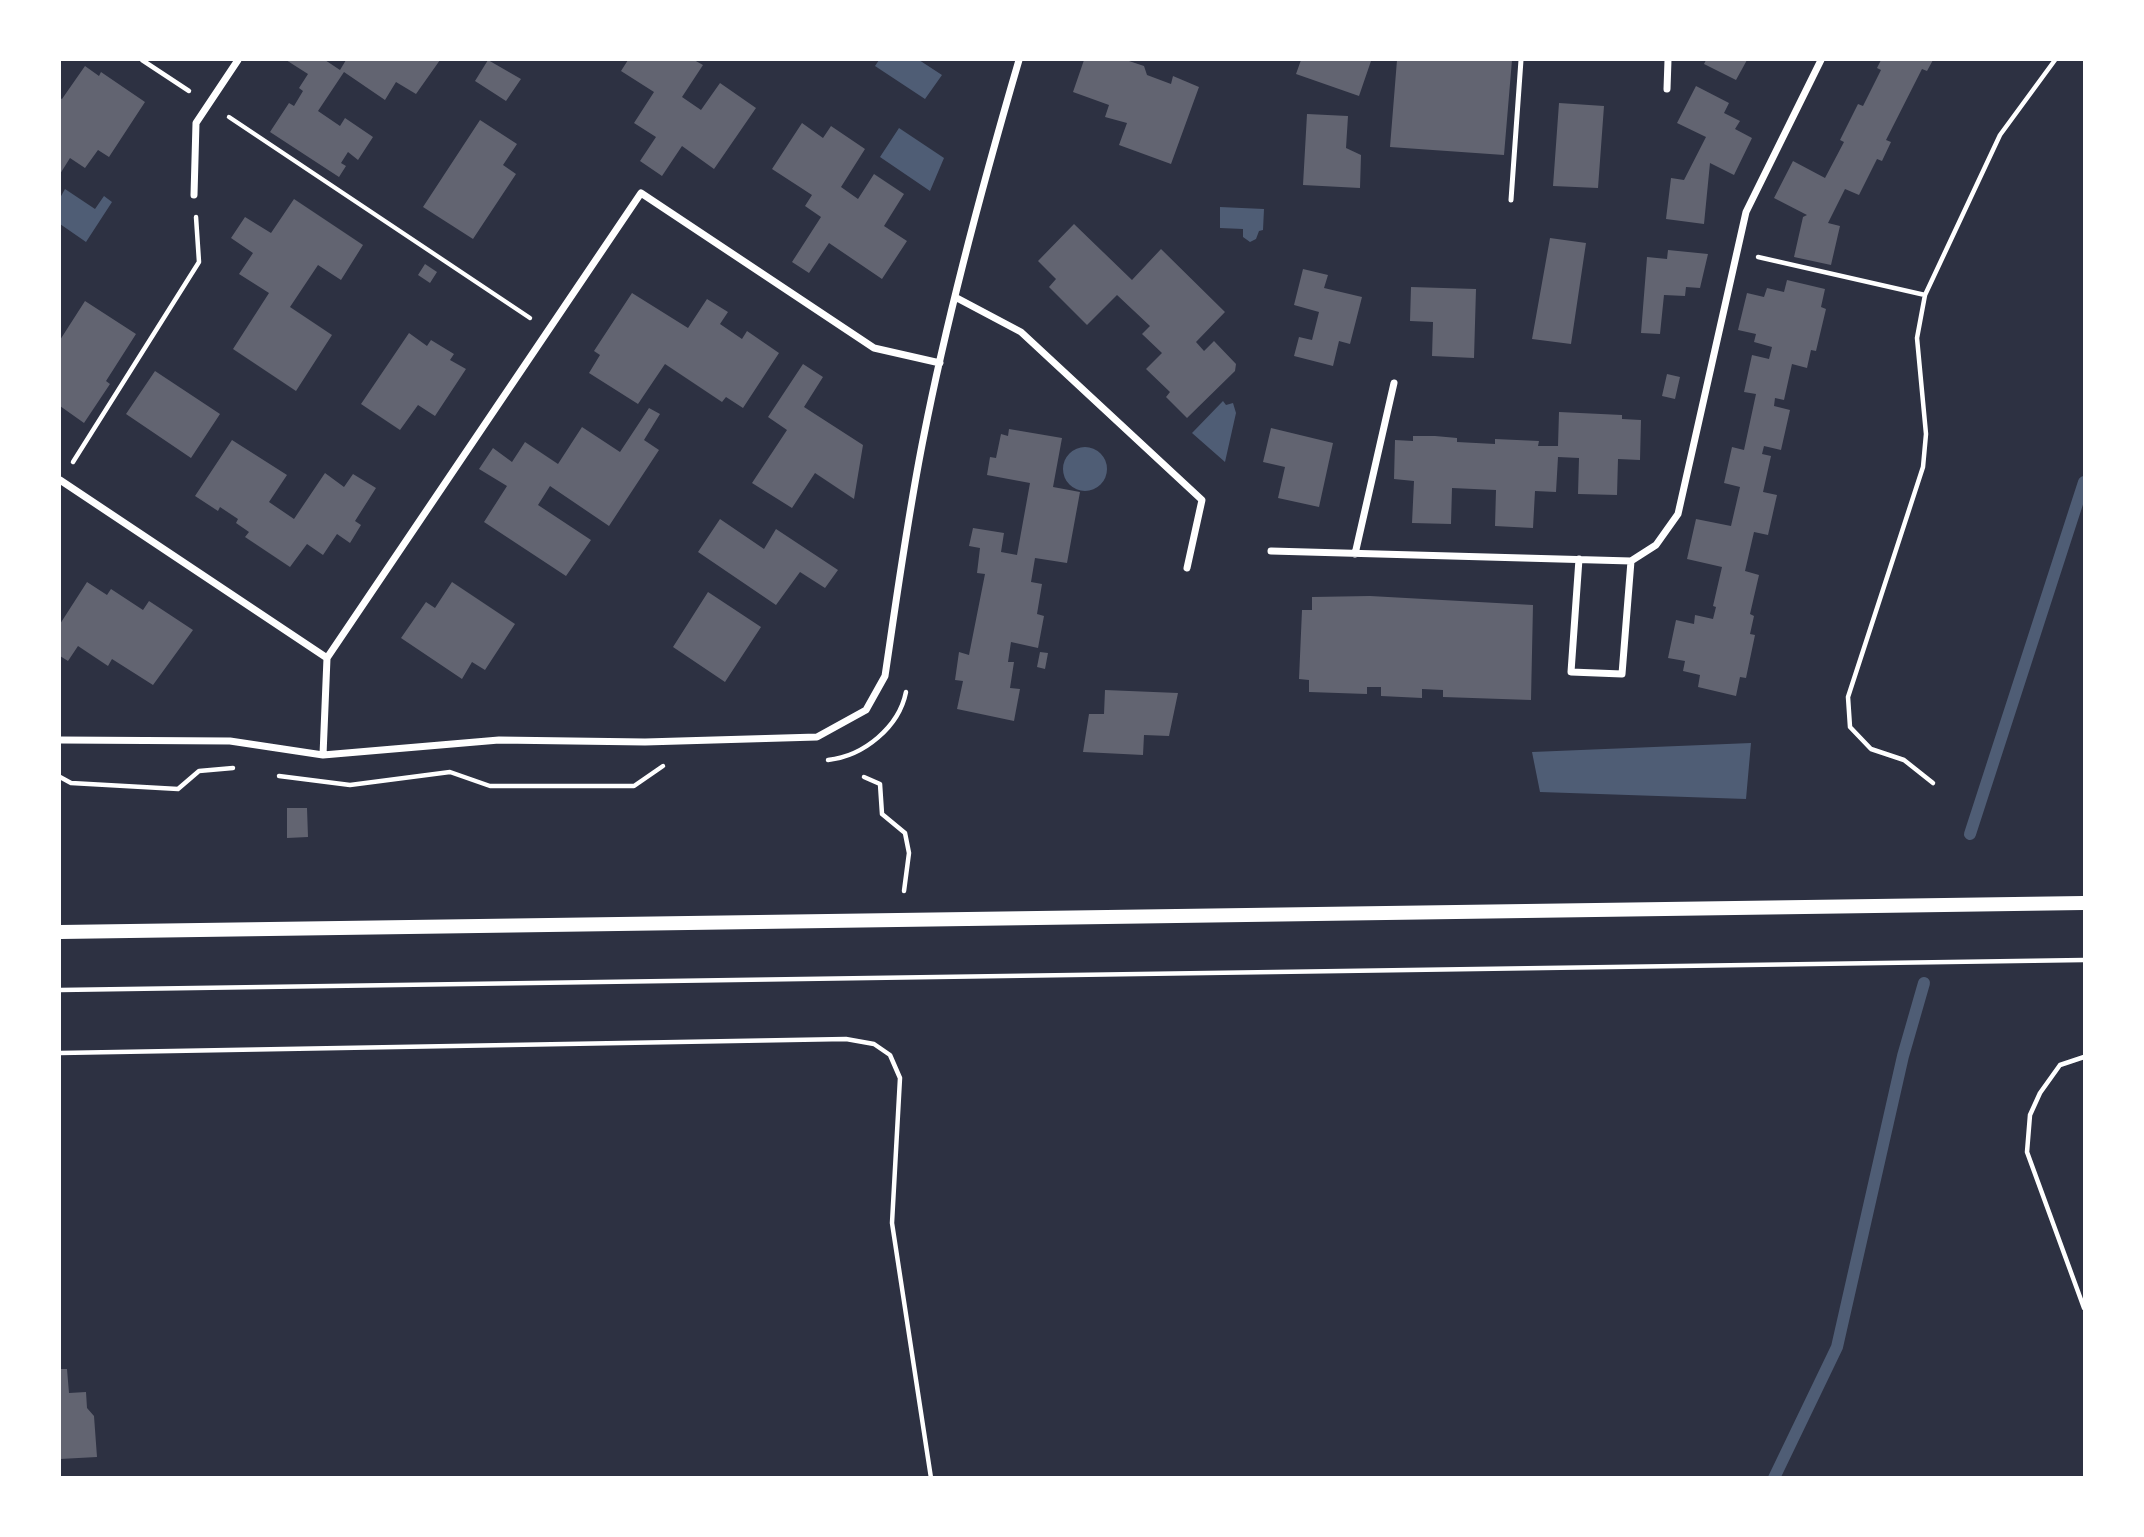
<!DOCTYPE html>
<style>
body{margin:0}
#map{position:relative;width:2144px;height:1537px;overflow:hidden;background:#2d3142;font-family:"Open Sans",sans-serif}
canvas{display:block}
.frame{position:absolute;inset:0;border:61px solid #fff;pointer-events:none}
</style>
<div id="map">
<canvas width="2144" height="1537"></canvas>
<div class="frame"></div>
</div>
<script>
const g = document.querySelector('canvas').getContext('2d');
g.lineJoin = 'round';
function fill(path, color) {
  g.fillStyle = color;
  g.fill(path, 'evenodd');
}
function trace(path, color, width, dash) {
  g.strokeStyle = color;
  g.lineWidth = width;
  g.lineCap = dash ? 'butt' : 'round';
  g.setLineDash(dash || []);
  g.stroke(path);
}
fill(new Path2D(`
 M879 60H919L942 75 925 99 875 66Z
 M899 128 944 158 930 191 880 157Z
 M65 189 95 209 104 196 112 202 86 242 60 224V198Z
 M1220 207 1264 209 1263 230 1259 231 1256 239 1250 242 1243 237V229L1220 228Z
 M1223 401 1226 405 1233 403 1236 413 1225 462 1192 433Z
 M1063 469a22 22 0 1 1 44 0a22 22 0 1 1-44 0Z
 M1751 743 1746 799 1540 792 1532 752Z`), '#4f5d75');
trace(new Path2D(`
 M1970 834 2084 482
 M1774 1478 1837 1347 1903 1056 1924 983`), '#4f5d75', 12);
fill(new Path2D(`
 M286 60H325L340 70 346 60H440L416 94 396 82 385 100 344 72 318 111 340 126 345 118 373 137 358 160 348 152 341 163 346 166 339 177 270 132 289 103 294 106 303 91 299 88 308 74Z
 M488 60 521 79 506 101 475 81Z
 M628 60H694L703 65 682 97 701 110 720 83 756 108 714 169 682 146 662 176 640 161 656 137 634 123 654 92 621 71Z
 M1084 60H1126L1144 66 1147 75 1171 84 1173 76 1199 87 1171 164 1119 145 1127 123 1105 117 1109 105 1073 92Z
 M1301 60H1366L1371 61 1359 96 1296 74Z
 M1397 60H1512L1504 155 1390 147Z
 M1706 60H1747L1736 80 1704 64Z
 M1881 60H1933L1927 71 1922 69 1886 140 1891 142 1882 161 1877 159 1859 195 1845 189 1828 223 1840 226 1831 265 1794 257 1803 217 1807 215 1774 198 1793 161 1825 178 1844 142 1840 140 1858 104 1863 106 1881 70 1877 68Z
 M85 66 99 76 101 72 145 102 109 157 98 150 85 168 70 158 60 174V98L62 99Z
 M1696 86 1729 103 1724 113 1740 121 1735 129 1752 138 1734 175 1710 163 1704 224 1666 219 1671 178 1684 180 1706 137 1677 123Z
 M1559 103 1604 106 1598 188 1553 186Z
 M1307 114 1348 116 1346 148 1361 155 1360 188 1303 185Z
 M480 120 517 144 503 165 516 174 473 239 423 207Z
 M802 123 823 138 831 126 865 149 841 187 858 199 874 174 904 194 884 226 907 241 882 279 829 243 809 273 792 262 821 217 805 206 812 195 772 169Z
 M294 199 363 245 341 280 318 265 290 307 332 335 296 391 233 349 269 293 239 274 253 253 231 238 245 217 271 233Z
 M1074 224 1132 280 1161 249 1225 312 1196 342 1204 351 1214 341 1236 364 1235 371 1187 418 1166 397 1170 392 1146 369 1162 353 1142 334 1150 326 1117 295 1087 325 1049 287 1056 279 1038 261Z
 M1550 238 1586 243 1571 344 1532 339Z
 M1668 250 1708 254 1700 288 1686 287 1685 296 1664 295 1660 334 1641 333 1647 257 1667 259Z
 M425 264 437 272 430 283 418 275Z
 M1303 269 1328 275 1324 288 1362 297 1350 344 1339 341 1333 366 1294 356 1299 337 1312 340 1319 312 1294 305Z
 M1787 280 1825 289 1821 307 1826 309 1816 351 1811 350 1807 368 1792 364 1784 400 1775 398 1774 406 1790 410 1781 450 1764 446 1762 454 1771 456 1763 492 1777 495 1768 535 1754 532 1745 571 1759 575 1750 614 1754 616 1750 634 1755 635 1746 678 1740 677 1736 696 1698 687 1700 675 1683 671 1685 661 1668 658 1676 620 1694 624 1695 615 1713 619 1716 607 1713 606 1722 567 1687 559 1696 519 1731 526 1740 487 1724 483 1732 447 1744 450 1756 394 1744 392 1752 355 1769 359 1772 347 1754 342 1756 334 1738 330 1747 293 1764 297 1767 288 1784 292Z
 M1411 287 1476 289 1474 358 1432 356 1433 322 1410 321Z
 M632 293 688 328 707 299 728 312 720 324 742 339 747 331 779 353 743 408 726 397 722 402 665 364 638 404 589 373 600 355 594 351Z
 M85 301 136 334 106 381 110 384 84 423 60 406V340Z
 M409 333 427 346 431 340 454 354 450 360 466 369 435 416 418 405 400 430 361 404Z
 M803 364 823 377 804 407 863 445 854 499 815 473 792 508 752 483 787 430 768 417Z
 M155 371 220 414 191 458 126 414Z
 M1667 374 1680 377 1675 399 1662 396Z
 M649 408 660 414 644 440 659 450 609 526 550 486 538 505 591 540 566 576 484 522 507 486 479 469 493 448 512 462 525 442 558 464 582 427 620 452Z
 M1559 412 1622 415V419L1641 420 1640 460 1618 459 1617 495 1578 494 1579 458 1558 457 1556 492 1535 491 1533 528 1495 526 1496 490 1452 488 1451 524 1412 523 1414 481 1394 479 1395 440 1413 441V436H1435L1457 438V442L1495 444V439L1539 441 1538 446H1558Z
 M1271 428 1333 443 1319 507 1278 498 1285 467 1263 462Z
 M1009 429 1062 438 1053 487 1080 492 1067 563 1035 558 1031 582 1042 584 1037 614 1044 616 1038 648 1011 642 1008 662H1014L1010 688 1020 689 1014 721 957 709 963 681 955 680 959 652 969 655 985 574 977 573 980 548 969 546 973 528 1004 533 1001 552 1017 555 1030 483 987 475 990 457 996 458 1001 434 1008 436Z
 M232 440 287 475 269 502 294 519 325 473 344 487 353 474 376 488 355 521 361 525 350 543 337 534 323 555 307 544 290 567 245 537 249 532 236 523 238 519 220 507 218 511 195 496Z
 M720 519 764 549 776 529 838 570 825 588 800 572 776 605 698 552Z
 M87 582 107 595 111 589 143 610 149 601 193 630 153 685 112 659 108 666 78 646 68 661 60 656V624Z
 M452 582 515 624 485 670 472 662 462 679 401 638 426 602 435 608Z
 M708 592 761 627 725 682 673 647Z
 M1370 596 1533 605 1531 700 1443 697V690L1422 689V698L1381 696V687H1367V694L1309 692V680L1299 679 1302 610H1312V597Z
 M1040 652 1048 653 1045 669 1037 667Z
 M1105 690 1178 693 1169 736 1144 735 1143 755 1083 752 1089 714H1104Z
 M287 808H307L308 837 287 838Z
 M60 1369H67L69 1393 86 1392 87 1408 94 1416 97 1457 60 1459Z`), '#626471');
trace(new Path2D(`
 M142 60 189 91
 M229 117 530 318
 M1758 257 1925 295
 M73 462 199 262 196 217
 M828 760C864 756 899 727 906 692
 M279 776 350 785 450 772 490 786H634L663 766
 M60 777 71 783 178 789 199 771 233 768
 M864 777 880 784 882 814 905 833 909 853 904 891
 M1933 783 1904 760 1871 749 1850 727 1848 697 1923 467 1926 434 1917 338 1925 295 2000 135 2055 60
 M60 990 2084 960
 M60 1053 846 1039 874 1044 890 1055 900 1078 892 1223 931 1478
 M2084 1057 2060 1065 2040 1093 2030 1115 2027 1152 2084 1308`), '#fff', 4.5);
trace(new Path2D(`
 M1511 200 1521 60`), '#fff', 5);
trace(new Path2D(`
 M1667 89 1668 60
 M194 195 196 123 238 60
 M955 297 1021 332 1202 500 1187 568
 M60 480 327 658
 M1271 551 1631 561 1622 674 1571 672 1579 559
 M1355 554 1394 383
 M1631 561 1656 545 1678 514 1746 212 1821 60
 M60 740 230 741 323 755 499 740 645 742 817 737 866 710 885 676C897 595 908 514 924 435 949 308 983 183 1019 60
 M323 755 327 658 641 193 874 348 940 363`), '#fff', 7);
trace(new Path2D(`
 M60 932 2084 903`), '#fff', 14);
</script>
